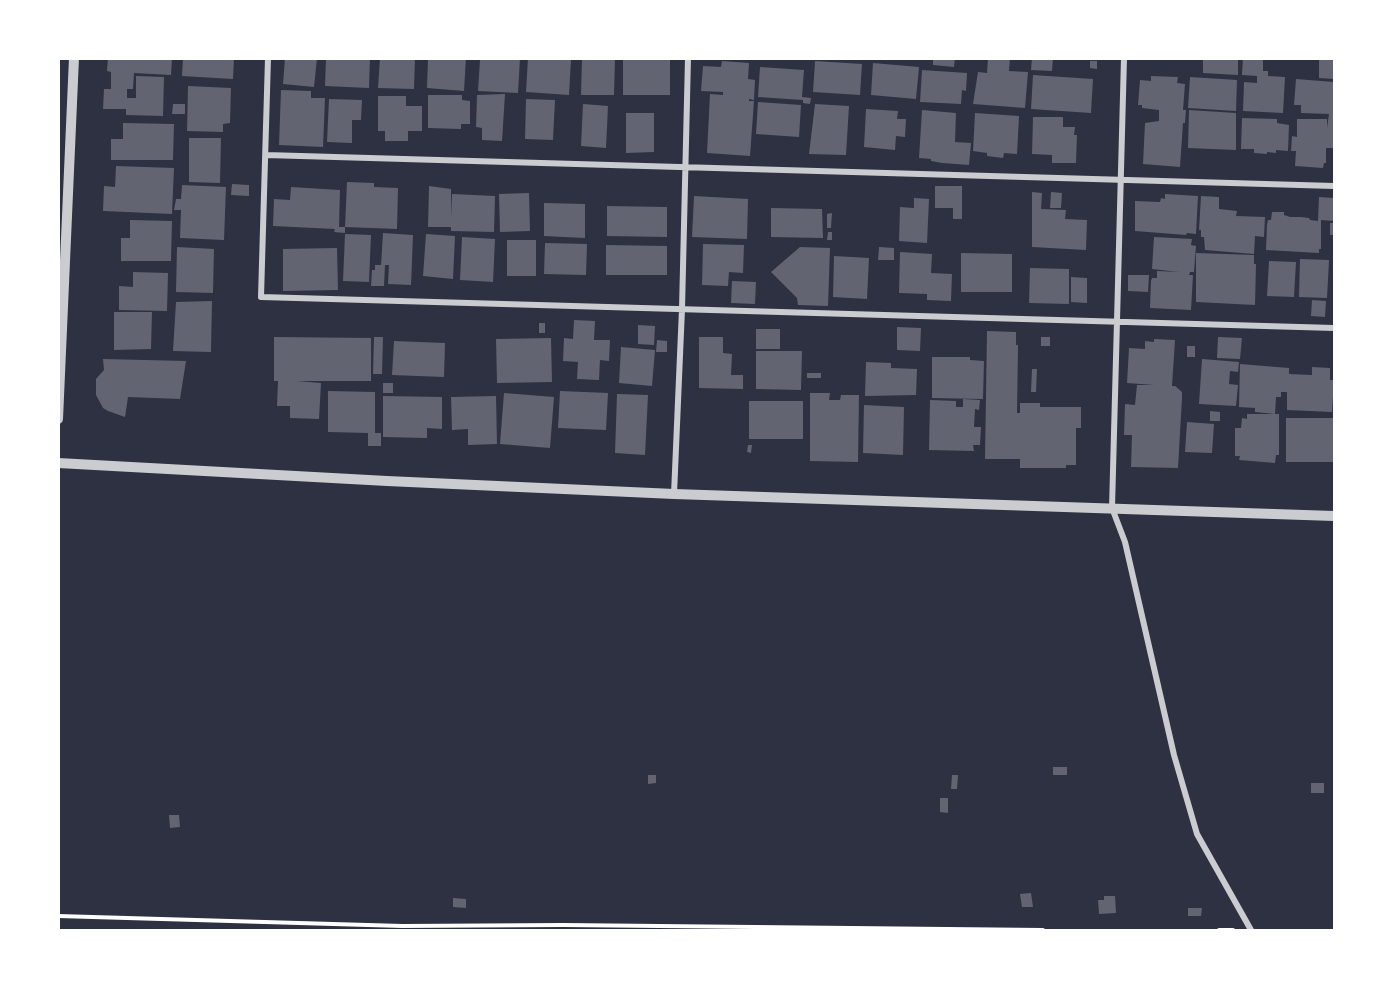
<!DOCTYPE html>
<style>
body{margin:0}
#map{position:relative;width:1393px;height:989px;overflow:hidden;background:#2d3142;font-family:Poppins,sans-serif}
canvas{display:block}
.frame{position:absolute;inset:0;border:60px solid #fff;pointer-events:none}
</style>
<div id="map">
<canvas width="1393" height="989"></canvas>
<div class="frame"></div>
</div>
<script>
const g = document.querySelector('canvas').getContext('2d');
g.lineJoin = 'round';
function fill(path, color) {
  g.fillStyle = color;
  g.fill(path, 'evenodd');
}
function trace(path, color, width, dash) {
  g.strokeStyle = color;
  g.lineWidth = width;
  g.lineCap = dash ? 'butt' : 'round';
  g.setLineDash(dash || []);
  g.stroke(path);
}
fill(new Path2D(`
 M108 58H172L171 75 134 73 133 89H127V98H136V76L164 77 163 116 126 115V109H103L104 89H111V72L107 71Z
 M183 58H234L233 79 182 76Z
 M285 58H317L314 87 283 84Z
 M326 58H370L369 88 325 86Z
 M380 58H415L414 89 378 88Z
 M428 58H466L464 91 427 88Z
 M492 58H520L518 93 478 91 480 60H492Z
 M528 58 571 60 569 95 526 92Z
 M582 58H615L614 95H581Z
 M623 58H670V95H623Z
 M933 58H955L954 67 933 65Z
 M988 58H1010L1009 71 1028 72 1025 108 973 104 978 72 987 73Z
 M1032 58H1053L1052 71 1031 70Z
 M1203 58H1238V75L1203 73Z
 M1243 58H1263V71H1268V76L1285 77 1283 113 1243 111 1244 82 1257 83V76L1242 75Z
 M1319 58H1334V79L1319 78Z
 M722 61 749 63 748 79 755 80 754 100 749 99V101H754L750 156 707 153 710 94 723 95V92L701 91 703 66 721 67Z
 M815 61 862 64 860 95 813 92Z
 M1090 61H1097V69L1090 68Z
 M873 63 919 67 916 99 871 95Z
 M760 67 804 70 802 97 811 98 810 104 803 103V100L758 97Z
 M922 70 967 73 966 91 962 90 961 104 920 102Z
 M1033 75 1093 79 1091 113 1031 109Z
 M1151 76 1178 77 1177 83 1185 84 1183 110H1186L1185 123H1183L1180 167 1143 164 1145 123 1159 121V110L1142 108V105H1138L1140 80 1151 81Z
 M1190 77 1237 80 1236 111 1188 108Z
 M1296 79 1334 82V148H1326V163H1324L1323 168 1295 166 1296 151H1291L1292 136 1297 137V119H1327V128L1329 114 1301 113V105H1294Z
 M188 86 231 88 230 123 223 124V132L187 131Z
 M281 90 311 91V98H325L323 147 279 145Z
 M505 94 502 141 482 140V128L476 127 477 95Z
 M428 95H462V100L470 101V124H461V129L428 128Z
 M378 96H406V106H422V131H408V141H385V131H378Z
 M329 99 362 100 361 120H352V143L327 142Z
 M526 99 555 100 553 140 525 139Z
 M758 102 801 105 799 137 756 134Z
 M173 104H185V114H172Z
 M583 104 608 106 606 148 581 146Z
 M815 104 849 106 846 155 809 154Z
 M866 109 898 111 897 119H906L905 137 896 136 895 150 864 147Z
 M922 110 956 113 955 142 971 143 969 165 942 163 931 161V159L919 158Z
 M1189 110 1236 113V150L1188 148Z
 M626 113H654V152L626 153Z
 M975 113 1019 116 1017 154 1004 153 1003 158 987 156V153L973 151Z
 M1033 117H1063V127H1075L1074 135H1077L1076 163H1052V155L1032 154Z
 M1242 118 1277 119V123L1289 125 1288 151 1276 150V153L1267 152V154L1254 153V149H1241Z
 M123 123 174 124 173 160H111V139H123Z
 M189 138H221L220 183 189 182Z
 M116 166 174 168 172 214 103 211 104 186 115 187Z
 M347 182 374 183V187L398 188 397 229 345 227V233L334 232 335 229 273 226 274 199 290 200 291 187 340 190 339 227H345Z
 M232 184 249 185V196L231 195Z
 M182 185 226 187 224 240 180 238 181 210H174L176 199H181Z
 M429 186 451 189V218L452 194 495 196 494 232 451 231V227H428Z
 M935 186H962V219H953V208H935Z
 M1032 192 1042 193 1041 209 1066 210 1065 219 1087 220 1086 250 1032 247Z
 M1051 192 1062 193 1061 208H1050Z
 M529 193 530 231 500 232 499 194Z
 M1165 194 1198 196 1196 234 1187 233 1186 235 1135 231V201L1160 202 1161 198 1165 199Z
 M694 196 748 199 747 239 692 237Z
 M1201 196 1219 197V209L1237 211 1236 216 1265 217 1264 237 1255 236 1254 254 1205 250 1204 237H1201V230H1199Z
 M1319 197 1334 198V221L1321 220V249H1319V253L1266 250 1267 225 1268 220H1271L1272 212H1284V215L1290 217H1301L1309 218 1310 220 1318 221Z
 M914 198 929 199 927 243 899 241 900 207 914 208Z
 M544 203 585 204V238L544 236Z
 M607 206 667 207V237L607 236Z
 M771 208 822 209 823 238 771 237Z
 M832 213 831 228H827V214Z
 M130 220 172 221 171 261H121V238H130Z
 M1330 223H1334V235H1330Z
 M828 232H832V240H827Z
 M383 233 413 235 411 285 388 284 389 265H385L384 286H371L372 270H375V265H381Z
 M345 234 371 235 369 282 343 281Z
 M426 234 455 236 453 279 423 276Z
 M462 237 495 239 493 282 460 280Z
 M1154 237 1192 239 1191 245 1196 246 1194 272H1190L1189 275H1193L1191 310 1150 308 1151 281 1152 278H1157V271L1179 272 1152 269Z
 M507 240H536V276H507Z
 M545 243 587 244 586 275 544 274Z
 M703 244 744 245 743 273 729 272 728 286 702 285Z
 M606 245 667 246V275H606Z
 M177 247 214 249 213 293 176 292Z
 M800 247 830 248 828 306 798 305 797 298 771 272Z
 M879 247 894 248V260H878Z
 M337 248 338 290 283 291V249Z
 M900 252 932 254 931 273 952 274 951 301 927 300V294L899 293Z
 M961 253 1012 254V292H961Z
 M1196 253 1254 255V264H1256L1255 305 1196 302Z
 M834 256 869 258 867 299 833 297Z
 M1300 259 1329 260 1327 298 1299 297Z
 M1269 261 1296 262 1294 297 1267 296Z
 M1030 268 1069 269V304L1029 303Z
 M133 272 168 273 167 311 119 310V286L133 287Z
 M1128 275H1149L1148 292 1128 291Z
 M1071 277 1087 278V303L1071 302Z
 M732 281 756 282 755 304 731 303Z
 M1312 300 1326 301 1325 317 1311 316Z
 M212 301 211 352 173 351 176 302Z
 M114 312H152L151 349 114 350Z
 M574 320 595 321 594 340H610L609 361 600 360 599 380 577 379 578 362 563 361 564 338 573 339Z
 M539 323H545V333H539Z
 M638 325 655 326 654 345 638 344Z
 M897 327 921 328 920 351 897 350Z
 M756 329H780V349H756Z
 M987 331 1016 332V345H1018L1017 413H1020V403H1040V407H1081V428H1076V465H1066V468H1020V459H985Z
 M274 337 371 338V381H297L321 383 319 419 290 418V406H277L278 381H274Z
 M374 337H383L382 374H373Z
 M699 337H723V353L732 354 731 375H743V389L699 388Z
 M1041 337H1050V346H1041Z
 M1218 337 1242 338 1240 359 1217 358Z
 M551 338 552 382 497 383 496 339Z
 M1154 339 1175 340 1172 386H1175L1182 392V398L1178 468 1131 467 1132 435H1124L1125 404 1135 405 1137 385H1154L1127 383 1129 348 1145 349V341L1154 342Z
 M657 340 667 341V352H656Z
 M394 341 445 343 444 377 392 375Z
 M1187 346H1195V357H1187Z
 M621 347 655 350 652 386 619 383Z
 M756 351H802L801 390 756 389Z
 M932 357H970V360L984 361 983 399 932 398Z
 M103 359 186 361 180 399 128 397 125 417 108 411 103 408 96 395V379L104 370Z
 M1202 359 1239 362 1238 372 1230 371 1229 384 1238 385 1236 406 1199 404Z
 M866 362 891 363V368L917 369 916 395 865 396Z
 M1240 364 1289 368V374L1312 375V367L1330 368V380H1334L1332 412 1287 410V392H1281V397H1276L1275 414 1255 412V408L1239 407Z
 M1032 369H1037L1036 392H1031Z
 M807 373H821V378H807Z
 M383 383H393V393H383Z
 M328 391 375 392V433H381V446H368V433L328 432Z
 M560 391 608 393 606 430 558 428Z
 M504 393 554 397 550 448 500 444Z
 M810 393H830L829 400H840L841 395H859L858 462 810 461Z
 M617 394 648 395 645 455 615 453Z
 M383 396 442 397V429L427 428V438L383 437Z
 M496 396 497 444 468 445V429L452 430 451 397Z
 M963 399 980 400 979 410 975 409 974 427H981L980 445H973L974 451 929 450 930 400 956 401V407H963Z
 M749 401H803V439H749Z
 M864 405 904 407 903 455 863 453Z
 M1210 411 1220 412V421H1210Z
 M1247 414H1279V455H1276L1275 463 1239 460 1240 456H1235V428H1241L1242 418 1247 419Z
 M1286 418H1334V462H1286Z
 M1187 422 1214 424 1212 453 1185 452Z
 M748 445H752L751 453 747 452Z
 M1053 767H1067V775H1053Z
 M648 775H656V783L648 784Z
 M952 775H958L957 789H951Z
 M1311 783H1324V793H1311Z
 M940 798H948V813L940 812Z
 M169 815H179L180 827 170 828Z
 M1031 893 1033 907H1022L1020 894Z
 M1104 896H1115L1116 913 1099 914 1098 900H1104Z
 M453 898 466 899V908L453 907Z
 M1188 908H1202L1201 916H1188Z`), '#626471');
trace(new Path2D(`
 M58 916 402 926 563 925 1043 930
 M1219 930H1233`), '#fff', 4);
trace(new Path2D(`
 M268 58 261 297 1334 328
 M1124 58 1112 508 1125 542 1174 755 1197 834 1251 930
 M266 155 1334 186
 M674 494 682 309 688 58`), '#caccd0', 6);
trace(new Path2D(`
 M58 419 74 58
 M58 463 387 481 674 494 1334 516`), '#caccd0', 10);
</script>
